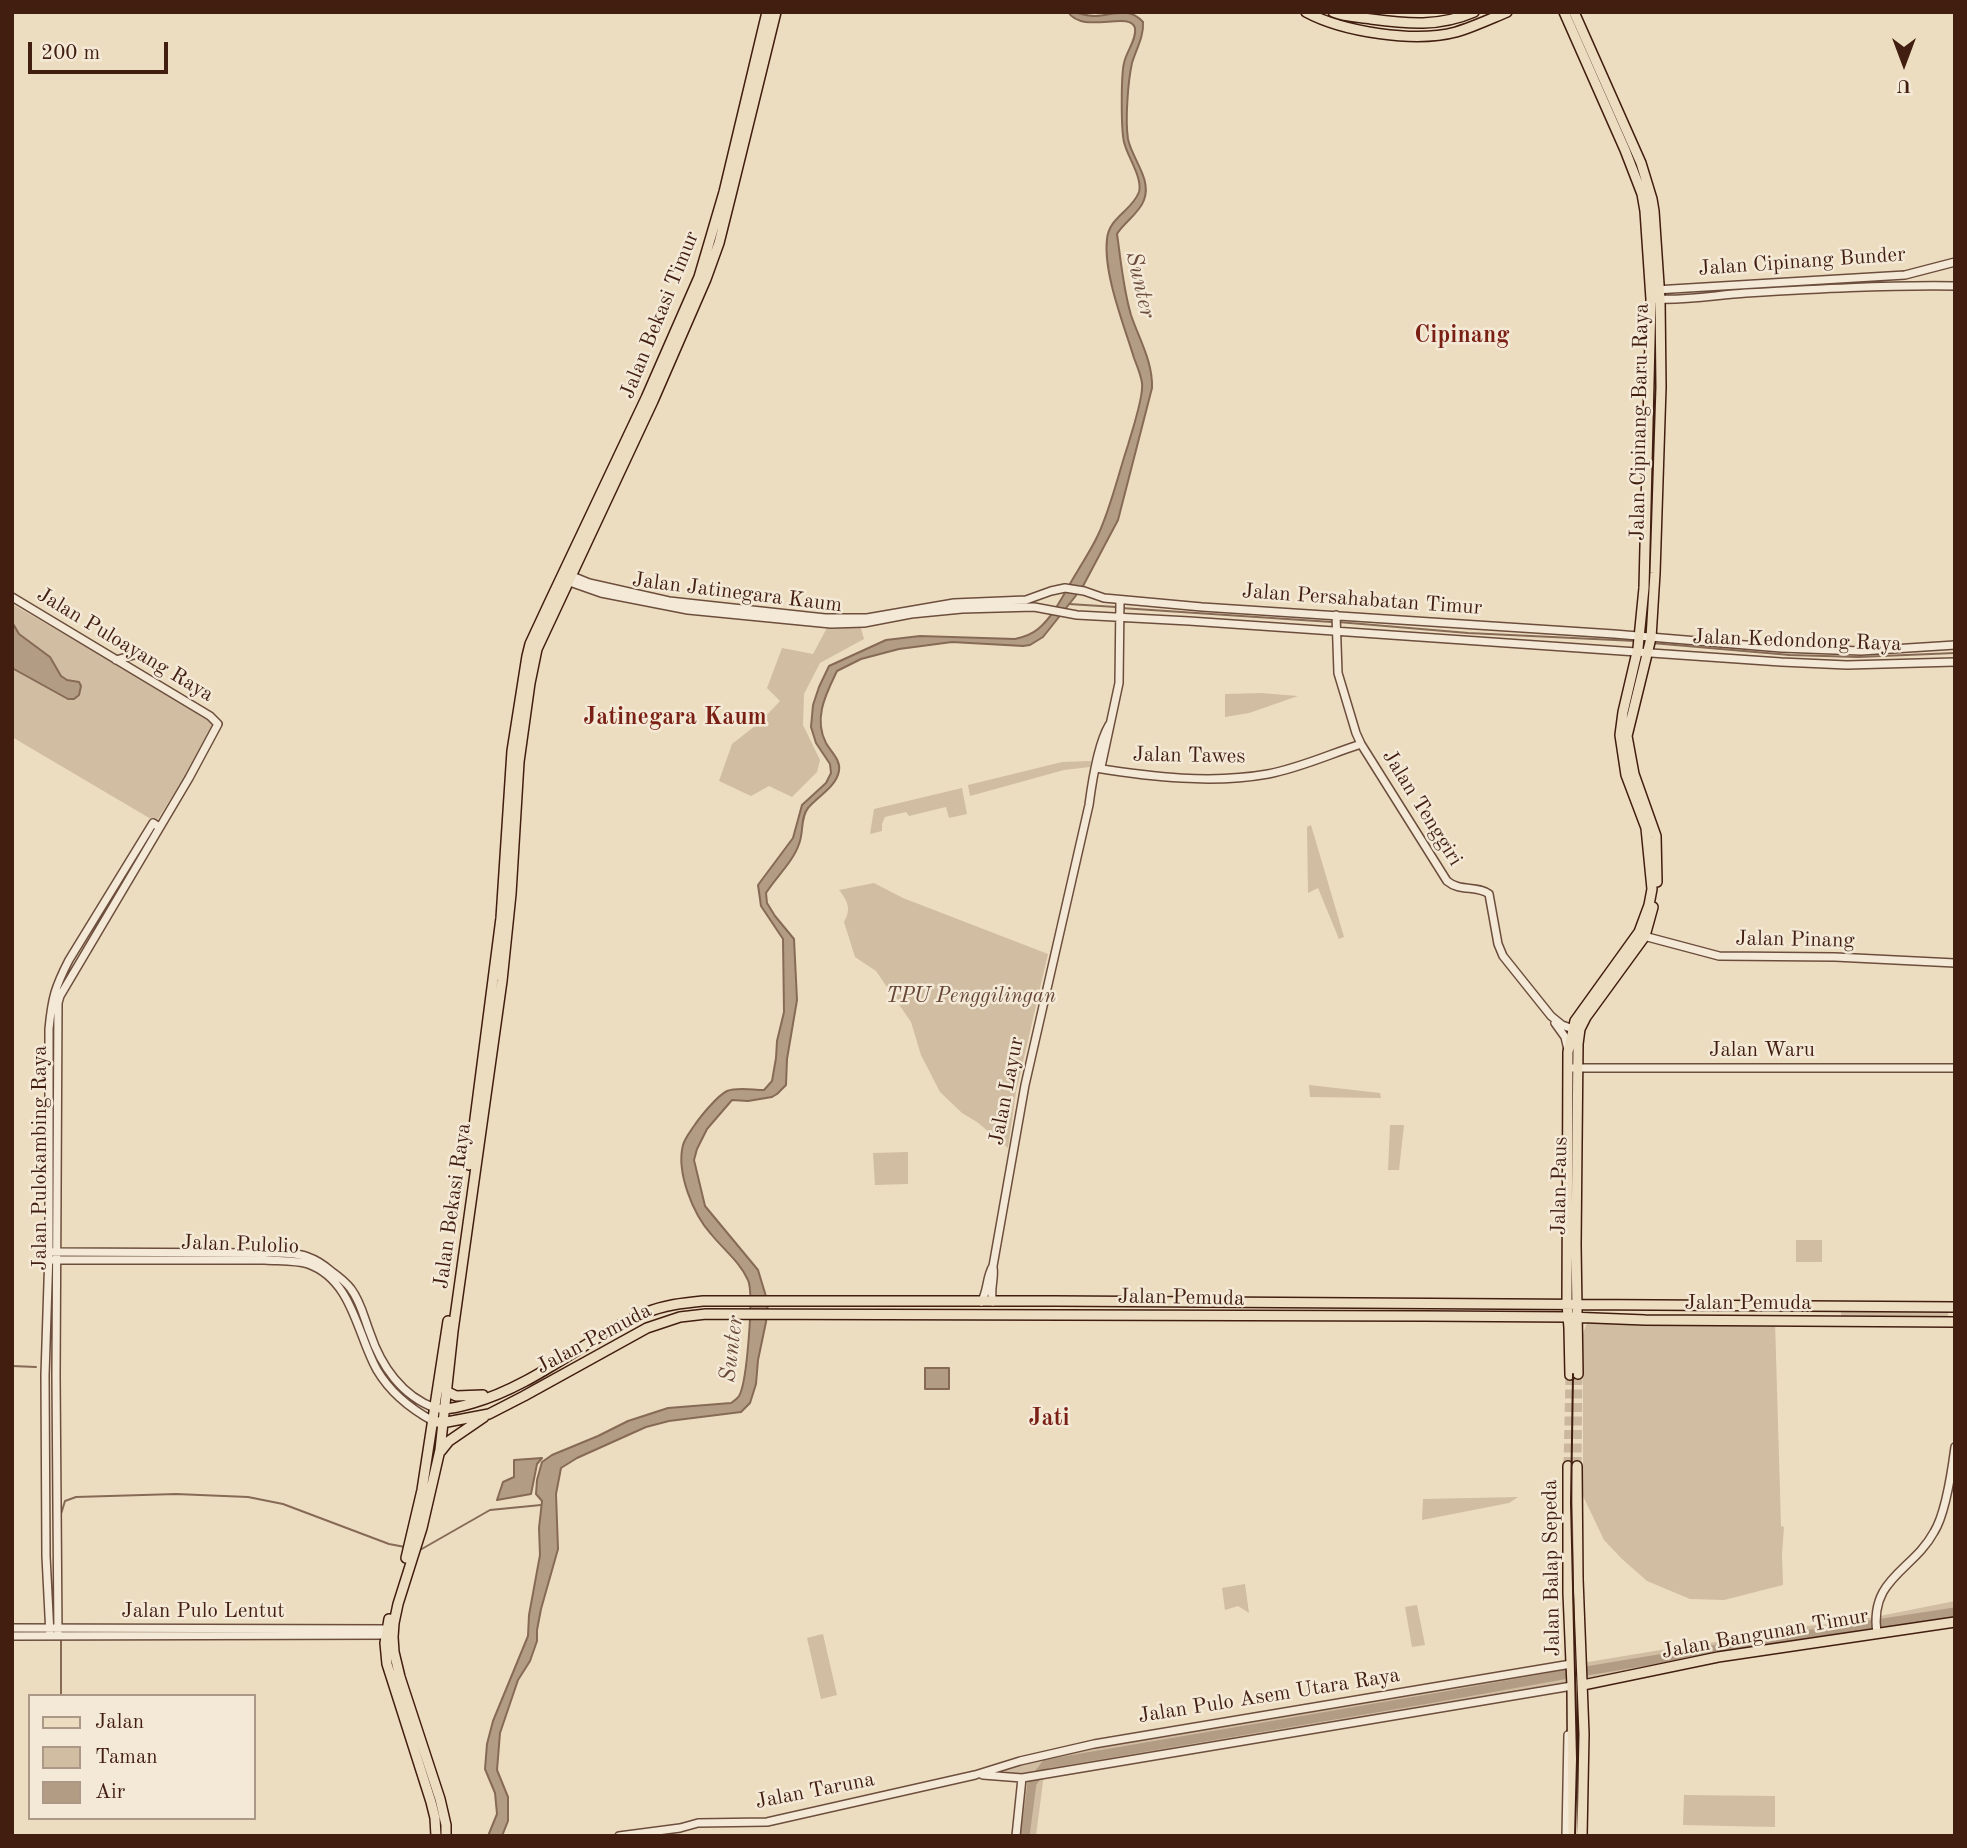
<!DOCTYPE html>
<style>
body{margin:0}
#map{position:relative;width:1967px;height:1848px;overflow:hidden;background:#edddc0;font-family:"Old Standard TT",serif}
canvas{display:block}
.frame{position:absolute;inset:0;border:14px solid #421e11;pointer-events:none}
.legend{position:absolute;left:28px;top:1694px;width:228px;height:126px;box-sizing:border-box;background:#f3e9d6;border:2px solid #ac9887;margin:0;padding:9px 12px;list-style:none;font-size:21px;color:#421e11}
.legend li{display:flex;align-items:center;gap:14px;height:35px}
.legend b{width:35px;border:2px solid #ac9887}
.north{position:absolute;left:1869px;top:28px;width:70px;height:70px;-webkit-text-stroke:5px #f3e9d6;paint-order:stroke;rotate:180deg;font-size:19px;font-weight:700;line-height:28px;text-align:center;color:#421e11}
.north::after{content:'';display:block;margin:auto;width:24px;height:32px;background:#421e11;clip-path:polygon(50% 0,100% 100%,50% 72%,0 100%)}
.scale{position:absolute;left:28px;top:42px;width:140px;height:32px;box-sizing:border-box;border:4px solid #421e11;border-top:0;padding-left:9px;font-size:21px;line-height:24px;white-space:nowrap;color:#421e11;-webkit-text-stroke:5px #f3e9d6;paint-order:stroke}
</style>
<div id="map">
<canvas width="1967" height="1848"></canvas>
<div class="frame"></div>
<ul class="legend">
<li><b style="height:9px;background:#edddc0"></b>Jalan</li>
<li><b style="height:19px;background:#d0bda2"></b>Taman</li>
<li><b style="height:19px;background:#b39c84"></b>Air</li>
</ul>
<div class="north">U</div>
<div class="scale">200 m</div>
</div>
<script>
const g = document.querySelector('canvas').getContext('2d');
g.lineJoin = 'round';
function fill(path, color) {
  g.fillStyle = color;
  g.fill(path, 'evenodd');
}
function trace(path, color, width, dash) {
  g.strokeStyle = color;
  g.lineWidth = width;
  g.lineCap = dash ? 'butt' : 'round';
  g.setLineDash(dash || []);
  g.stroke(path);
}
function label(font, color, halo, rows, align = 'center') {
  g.font = font + ' "Old Standard TT",serif';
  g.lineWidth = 5;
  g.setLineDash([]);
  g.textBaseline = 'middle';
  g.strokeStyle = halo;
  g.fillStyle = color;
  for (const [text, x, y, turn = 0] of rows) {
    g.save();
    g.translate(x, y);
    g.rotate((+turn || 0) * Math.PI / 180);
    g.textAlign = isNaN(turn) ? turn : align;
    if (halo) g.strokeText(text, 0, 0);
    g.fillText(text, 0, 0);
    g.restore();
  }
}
fill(new Path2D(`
 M12 604 218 723 156 822 12 737Z
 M829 624 860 625 864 639 820 663 804 694 803 725 820 760 817 772 792 797 769 786 751 796 719 781 732 744 760 722 780 701 767 688 782 648 813 654Z
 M1261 693 1298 696 1249 713 1225 717V694Z
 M1091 761 1090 767 1064 770 970 796 968 785 1062 762Z
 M962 788 967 814 949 818 946 807 909 816 906 812 885 817 882 824V831L870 834 874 809Z
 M1311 825 1344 937 1339 939 1318 888 1308 893 1307 827Z
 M874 883 903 898 1048 954 1016 1092 1008 1148 977 1122 962 1113 940 1092 921 1055 911 1022 876 971 855 957 844 922C852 909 847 900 839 890Z
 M1309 1085 1380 1093 1381 1098 1310 1097Z
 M1390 1125H1404L1399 1170H1388Z
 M908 1152V1184L875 1185 873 1153Z
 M1796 1240H1822V1262H1796Z
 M1841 1310 1948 1311V1317L1841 1316Z
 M1589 1318 1775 1321 1781 1526 1784 1527 1782 1554 1783 1585 1724 1600 1690 1599 1647 1581 1622 1559 1604 1540 1583 1496V1333Z
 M1518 1497 1509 1503 1422 1520 1423 1499Z
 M1245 1584 1249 1613 1238 1606 1225 1610 1222 1588Z
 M1955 1601V1622L1809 1642 1583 1685 1582 1663 1691 1645 1757 1637 1807 1626 1839 1623 1875 1617Z
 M1417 1605 1425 1645 1412 1647 1405 1607Z
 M823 1634 837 1695 821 1699 807 1638Z
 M1571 1664 1572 1686 1044 1774 1036 1836H1015L1021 1779 1002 1775 1001 1772 1002 1767 1052 1754Z
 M1684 1795 1775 1796V1827L1683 1825Z`), '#d0bda2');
const water = new Path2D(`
 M1068 12C1078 12 1085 16 1095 16 1114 15 1128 6 1143 22 1144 37 1136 49 1132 63 1128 81 1125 120 1128 139 1132 159 1152 179 1144 200 1139 214 1124 222 1117 234 1121 261 1123 288 1131 315 1139 339 1153 362 1152 388L1118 520 1082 588 1043 637 1030 645 1023 646 952 642 899 649 861 659 837 671C826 694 813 718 826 743 831 752 841 760 839 771 836 787 818 796 808 808 800 818 804 832 799 844 793 862 776 877 766 893L767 903 775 916 794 939 797 1000 787 1059 786 1085 777 1094 772 1097 748 1101 732 1100 707 1129 697 1149 694 1160 705 1206 758 1270 768 1303 766 1322 758 1360 756 1384 750 1403 741 1412 669 1421 646 1427 577 1458 561 1468 556 1494 558 1549 541 1609 537 1630V1641L530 1661 518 1680 500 1733 497 1770 508 1797V1821L502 1836H488L497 1814 495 1793 485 1769 487 1744 493 1721 528 1636 529 1615 540 1555 539 1528 542 1501 536 1494 537 1480 542 1462 552 1455 598 1436 628 1421 668 1408 731 1403C734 1401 737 1399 739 1396 747 1383 754 1293 748 1280 740 1262 723 1249 711 1234 693 1214 676 1172 683 1145 685 1138 690 1132 694 1126 700 1117 717 1096 727 1091 737 1087 753 1090 764 1090L772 1081 776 1058 777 1041 784 1012 783 939 761 906 758 885 793 838 802 805 826 783 831 773 830 764 816 743 811 727 813 705 819 687 829 666 886 640 920 636 1015 639C1024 637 1031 635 1038 629 1055 615 1065 591 1077 572 1084 560 1092 548 1098 535 1111 507 1118 475 1128 445 1132 431 1144 396 1142 383 1141 375 1137 366 1134 358 1124 325 1103 273 1107 239 1109 217 1132 211 1139 192 1143 178 1127 156 1124 142 1121 129 1121 76 1124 63 1126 52 1137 39 1135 28 1130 10 1083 35 1068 12Z
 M12 622 19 634 50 657 61 676 67 680 79 682 81 686 79 695 74 699H68L12 668Z
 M925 1368H949V1389H925Z
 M542 1458 537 1464 531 1494 497 1500 503 1482 514 1477V1460Z`);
fill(water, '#b39c84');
trace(water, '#866a56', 2);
trace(new Path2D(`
 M1069 604 1116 607
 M1121 608 1332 622
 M1338 622 1468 633 1636 641
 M1652 643 1790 655 1858 657 1955 653
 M12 1366 36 1367
 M418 1550H420L490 1510 541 1505
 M61 1572V1514L65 1501 76 1497 176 1494 248 1497 283 1504 389 1544 405 1547
 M61 1637V1696`), '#866a56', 2);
trace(new Path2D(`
 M1586 1671 1792 1637 1955 1612
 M1025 1836 1032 1783 1046 1764 1434 1698 1568 1674`), '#b39c84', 9);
trace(new Path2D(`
 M1568 1466 1570 1375
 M1577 1466 1578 1374`), '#cbb79d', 9, [9, 4.5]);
const minor = new Path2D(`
 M1655 290 1905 275 1955 262
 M1655 299C1685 301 1716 295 1746 293 1815 289 1885 285 1955 286
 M567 574 589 583 669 601 825 618H867L954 603 1026 600 1051 591 1065 588 1084 591 1104 598 1202 607 1614 634 1781 648 1861 651 1955 645
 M564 580 601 593 688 610 831 624 864 623 911 614 962 609 1034 607 1077 615 1189 621 1781 662 1847 665 1955 662
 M12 597 210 716 218 724 189 778 60 996 58 1003 56 1375 58 1636
 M1336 615 1338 673 1356 733 1361 744 1447 881C1460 892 1477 885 1489 894L1498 944 1503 956 1551 1016 1562 1025 1573 1029
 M116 660 141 653
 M1101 767 1119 683 1120 600
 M1096 768C1152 777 1212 784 1268 774 1300 768 1330 754 1361 744
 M1640 935 1719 956 1835 957 1955 963
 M1555 1023 1565 1037 1568 1050
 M1568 1068H1955
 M53 1252 265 1253C279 1253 295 1252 308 1257 317 1260 324 1265 331 1271 338 1276 346 1282 351 1289 361 1302 364 1318 370 1333 381 1366 402 1396 435 1408
 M53 1260H265C280 1261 295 1260 308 1264 353 1280 357 1335 377 1370 390 1392 411 1409 433 1421
 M993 1267C995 1279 989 1291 993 1302
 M981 1302C988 1292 986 1277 993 1266L1025 1085 1089 805C1092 782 1098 744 1109 725
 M12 1628 389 1629
 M1877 1633C1869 1578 1913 1571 1934 1532 1946 1513 1952 1470 1955 1447
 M50 1635 46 1556 45 1375 49 1252V1029C52 998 55 987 69 960L153 823 159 827
 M12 1636 389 1635
 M983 1775 1022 1778 1572 1686
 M619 1836 680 1828 698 1823 767 1822 975 1775 1020 1761 1094 1744 1571 1664
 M1016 1836 1022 1778
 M1566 1836 1568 1735`);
const major = new Path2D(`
 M1306 12C1343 32 1415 43 1456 32 1473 27 1490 19 1507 12
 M1333 12C1344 17 1358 17 1371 19 1408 24 1439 27 1474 12
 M1564 12 1625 150 1642 194 1645 211 1651 299 1644 588 1638 648 1623 712 1620 735 1626 775 1646 828 1652 889 1649 905 1639 932 1575 1021 1568 1052 1567 1304 1569 1328 1570 1375
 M1574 12 1641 163 1652 199 1654 211 1660 299 1661 387 1655 573 1651 638 1627 736 1634 774 1656 836 1657 882
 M469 1165 501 918 512 751 527 656 530 644 550 601 646 398 699 277 724 192 767 12
 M1578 1374 1576 1245 1578 1044 1580 1029 1586 1017 1645 936 1653 907
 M446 1391 456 1396 483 1395
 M442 1409C452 1409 463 1406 473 1403 536 1385 586 1338 645 1313 664 1305 683 1303 703 1301H1055L1955 1307
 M438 1422H447L489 1414 524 1396 647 1328 680 1317 706 1314 1424 1316 1569 1317 1645 1320 1955 1322
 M441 1451 449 1441 484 1417
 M1568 1466V1593L1572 1686 1573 1836
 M1577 1466 1578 1579 1584 1734 1582 1836
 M406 1558 422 1490 448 1321
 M389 1619 385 1643 387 1664 431 1802 435 1818 436 1836
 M1583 1685 1718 1657 1955 1622
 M446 1836V1825L440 1799 400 1677 394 1652 393 1637 394 1623 398 1604 422 1528 440 1450 453 1331 502 981 511 894 519 762 530 683 537 649 653 401 706 279 719 243 732 191 776 12`);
trace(minor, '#6d4e3d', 10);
trace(major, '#421e11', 12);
trace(minor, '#f3e9d6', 7);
trace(major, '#edddc0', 9);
trace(new Path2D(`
 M1573 1374 1571 1503 1577 1759 1575 1836`), '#421e11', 2);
label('21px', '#421e11', '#f3e9d6', [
 ["Jalan Cipinang Bunder",1802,262,-4],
 ["Jalan Bekasi Timur",660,315,-68],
 ["Jalan Cipinang Baru Raya",1640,422,-89],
 ["Jalan Jatinegara Kaum",737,593,7],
 ["Jalan Persahabatan Timur",1362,600,4],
 ["Jalan Kedondong Raya",1797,641,2],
 ["Jalan Puloayang Raya",125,645,31],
 ["Jalan Tawes",1189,756,1],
 ["Jalan Tenggiri",1422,808,58],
 ["Jalan Pinang",1795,940,1],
 ["Jalan Waru",1762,1050],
 ["Jalan Layur",1007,1091,-79],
 ["Jalan Pulokambing Raya",40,1158,-90],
 ["Jalan Paus",1560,1186,-89],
 ["Jalan Bekasi Raya",453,1206,-82],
 ["Jalan Pulolio",240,1245,2],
 ["Jalan Pemuda",1181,1298,1],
 ["Jalan Pemuda",1748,1303],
 ["Jalan Pemuda",594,1339,-28],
 ["Jalan Balap Sepeda",1552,1568,-91],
 ["Jalan Pulo Lentut",203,1611],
 ["Jalan Bangunan Timur",1765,1634,-10],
 ["Jalan Pulo Asem Utara Raya",1269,1696,-9],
 ["Jalan Taruna",815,1791,-11]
]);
label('italic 21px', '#664635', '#f3e9d6', [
 ["TPU Penggilingan",971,996]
]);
label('italic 23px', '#6a4a39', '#f3e9d6', [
 ["Sunter",1140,285,77],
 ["Sunter",732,1349,-83]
]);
label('bold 24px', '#7a1f14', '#f3e9d6', [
 ["Cipinang",1462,336],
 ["Jatinegara Kaum",675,718],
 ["Jati",1049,1419]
]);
</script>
